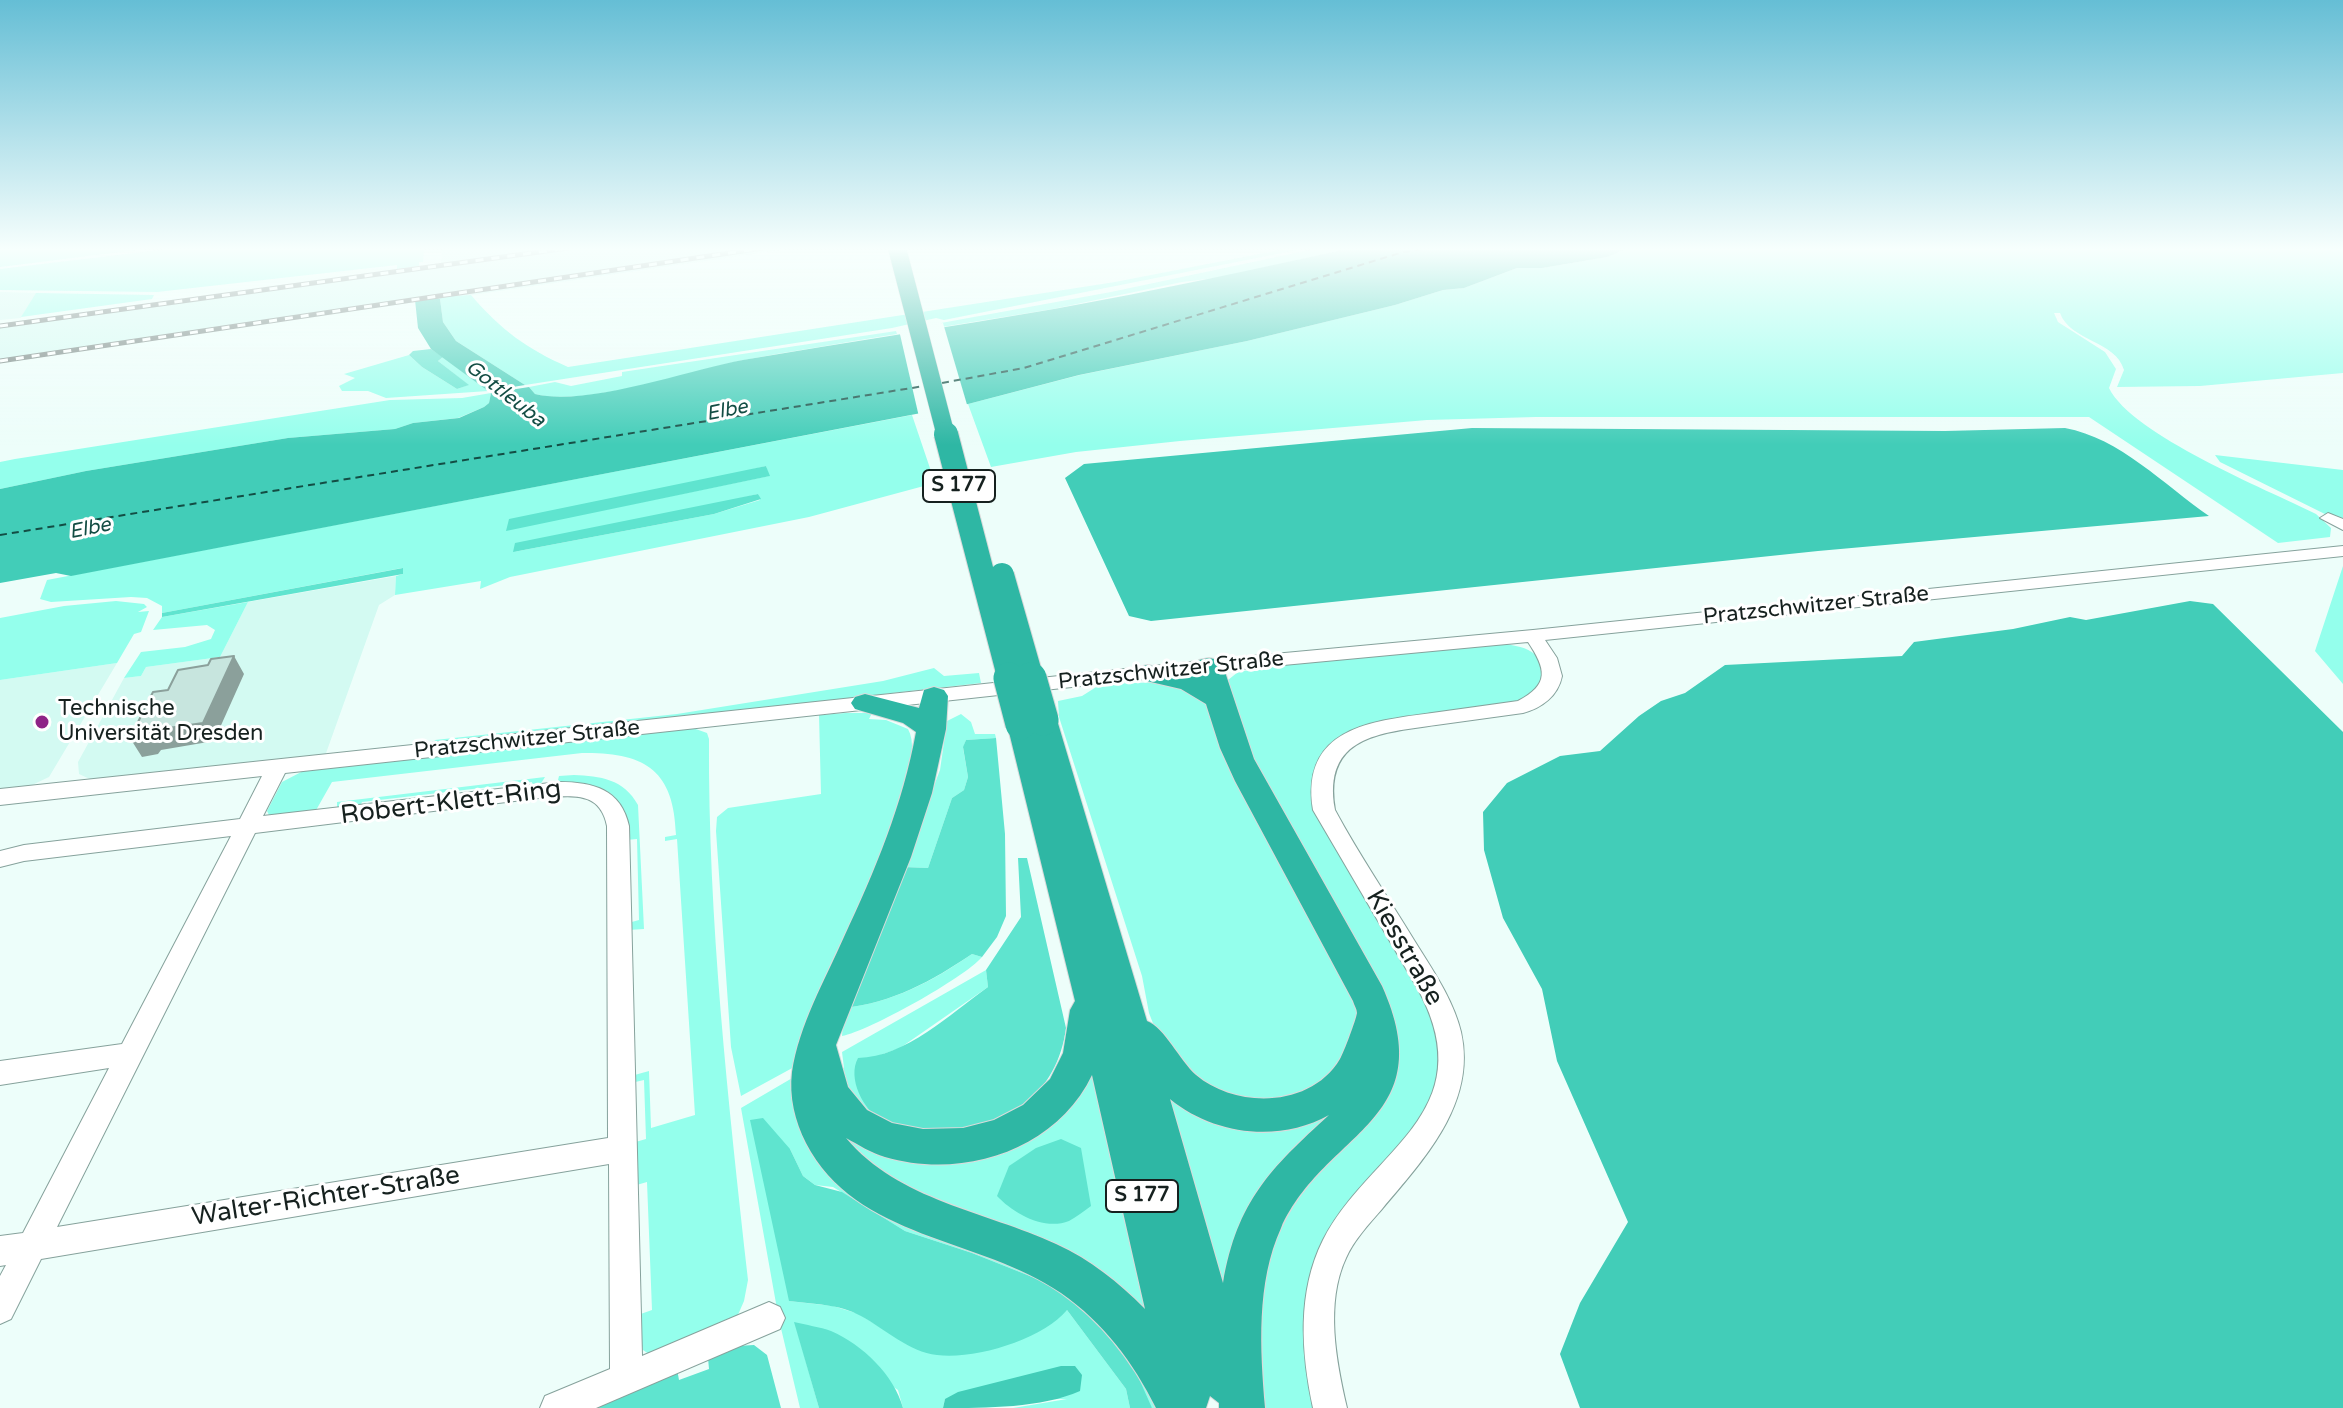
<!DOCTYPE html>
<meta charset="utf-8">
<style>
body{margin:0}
canvas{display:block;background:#edfefa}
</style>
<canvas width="2343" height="1408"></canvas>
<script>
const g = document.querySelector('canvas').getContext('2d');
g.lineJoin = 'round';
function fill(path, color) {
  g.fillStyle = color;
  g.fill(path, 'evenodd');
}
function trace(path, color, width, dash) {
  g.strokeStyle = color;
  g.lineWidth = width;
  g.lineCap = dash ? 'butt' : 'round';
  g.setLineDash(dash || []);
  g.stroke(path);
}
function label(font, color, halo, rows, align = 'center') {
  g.font = font + ' "Varela Round",sans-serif';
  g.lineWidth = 6;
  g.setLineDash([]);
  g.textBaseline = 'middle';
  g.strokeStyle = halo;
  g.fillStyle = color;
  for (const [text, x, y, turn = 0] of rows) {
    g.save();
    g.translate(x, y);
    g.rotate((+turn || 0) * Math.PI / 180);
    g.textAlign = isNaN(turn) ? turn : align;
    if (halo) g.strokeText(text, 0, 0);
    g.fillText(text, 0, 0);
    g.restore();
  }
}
fill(new Path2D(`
 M442 248H794L472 295 435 297 0 363V325L441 263Z
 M0 292 37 293 21 318 0 320Z
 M396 576 395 595 379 605 325 756 94 781 79 774 78 762 124 678 141 676 146 667 220 657 248 602Z
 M117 663 49 777 30 786 0 792V680Z`), '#d3faf2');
fill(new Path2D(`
 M0 248H152L0 267Z
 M177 248H424L423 262H419V266L397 269V265L157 292 0 290V269Z
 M1290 248H1307L944 320 936 318 892 328 525 385 456 341 443 322 440 299 435 297 471 295C501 330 527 349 568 367L1115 282Z
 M1319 248H1351L1223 277 1182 282 1053 309 942 327 941 323 1111 292Z
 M1671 248H2343V373L2200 386 2117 387 2124 370C2116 341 2070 341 2060 313H2054L2058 322 2105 352 2116 369 2109 388C2132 435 2266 489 2316 514L2331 528 2330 537 2278 543 2089 417H1536L1427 420 1180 441 1076 452 991 467 968 404 1080 375 1247 341 1395 305 1443 290 1464 288 1517 268H1542L1607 257 1626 249Z
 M36 293 154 295 152 299 21 317Z
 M896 331 897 334C844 343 791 351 739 361 687 372 585 407 535 394L529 387 555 382 571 386 622 376V372Z
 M409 355 422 367 457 389 468 385 438 361 443 357 488 391 386 398 368 391H342L339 386 355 378 344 374Z
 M491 393 489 403 484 407 458 418 413 423 395 429 288 438 86 471 0 489V462L15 459 390 400 462 398Z
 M912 415 935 483 809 517 510 577 480 589 481 581 395 595 396 576 403 574 402 568 162 613V606L147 598 131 597 51 602 40 599 47 580ZM766 466 769 476 506 530ZM758 494 760 500 714 514 513 552Z
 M2215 455 2343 470V523L2220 462Z
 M2343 566V684L2315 651Z
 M116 601 144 604 147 607 138 612 149 611 141 632 134 634 117 663 0 680V618L64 606Z
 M248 602 220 657 146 667 141 676 124 678 141 652 185 647 211 639 215 630 207 625 153 630 162 617Z
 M1496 643C1524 646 1548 650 1542 684L1519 703 1370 723C1344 733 1324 744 1315 771L1428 1002 1439 1047 1436 1088 1429 1108 1335 1222 1316 1408H1263L1252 1358 1271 1219 1389 1080 1246 754 1227 692 1228 680 1238 672 1267 667Z
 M934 668 944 676 979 673 981 683 433 745 435 740 677 714 883 681Z
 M1168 682 1202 695 1342 962 1360 1022 1356 1049 1313 1096 1232 1104 1163 1049 1149 1013 1142 976 1059 717 1058 701 1082 696 1101 684Z
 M846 713H872L869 719 886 720 908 729C935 775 819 975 803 1030 800 1041 798 1054 796 1066L741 1096 731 1047 716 831 717 817 728 808 821 794 819 715Z
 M961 714 971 722 975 734H995L996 738 966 740 963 748 968 777 964 790 952 798 928 868 903 867 940 770 947 721Z
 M693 728 707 733 709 739C708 920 728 1100 748 1280L744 1301 737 1317 652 1356 643 1350 635 1316 652 1310 647 1182 633 1186 632 1143 646 1139 644 1080 631 1083V1076L649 1071 651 1128 695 1115 677 839 665 841V837L676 835C674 770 645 752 582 753L332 782 315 812 269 815 267 811 282 782 307 769Z
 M574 775C600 776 624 779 638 805L644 929 628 930V923L639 920 637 839 626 840C623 788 609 786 561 784L558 780 559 776Z
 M545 777 540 785 531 788 532 782 362 802 358 810H337V802Z
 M972 954 982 957C964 978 869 1031 842 1036L844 1008C892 1003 933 981 972 954Z
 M986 970 988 987 900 1048 872 1058 952 1140 860 1110 838 1070 844 1068 842 1052Z
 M1090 1061 1161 1345 892 1192 848 1156 825 1093 923 1157Z
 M794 1077 816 1141 1077 1288 1163 1408H1152L1050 1284 972 1253 905 1231 833 1187 815 1185 803 1176 790 1149 789 1301 833 1306 859 1314 908 1345 1067 1310 1126 1389 1130 1408H1013L1067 1399H945L943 1408H903L898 1390 795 1323 819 1408H800L779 1320 741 1108Z
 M1166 1090 1197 1107 1340 1098 1228 1298Z`), '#94ffec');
fill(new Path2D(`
 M431 349 443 357 438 361 469 385 457 389 422 367 409 355 413 351Z
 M766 466 770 476 506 531 509 519Z
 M758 494 761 499 714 514 513 552 515 543Z
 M403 568V574L162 617V613Z
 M996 738 1005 834 1006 916 997 937 982 957 972 954C932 981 892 1003 844 1008L903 867 928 868 952 798 964 790 968 777 963 747 966 740Z
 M1018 858H1027L1066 1028C1056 1105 986 1144 913 1128 904 1126 890 1126 883 1122 863 1110 847 1078 858 1058 906 1057 950 1014 988 987L986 970 1021 917Z
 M763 1118 790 1149 803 1176 815 1185 842 1192 905 1231 972 1253 1050 1284 1083 1307 1129 1356 1152 1408H1130L1126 1389 1067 1310C1043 1339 975 1360 937 1355 909 1352 885 1329 861 1316 840 1304 813 1304 789 1301L750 1120Z
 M1061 1139 1081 1148 1091 1206C1084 1211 1076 1217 1069 1221 1044 1231 1013 1213 997 1196L1009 1166 1036 1148Z
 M794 1322C806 1325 820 1327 831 1331 863 1345 894 1375 903 1408H819Z
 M754 1345 767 1355 781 1408H584L677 1369 679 1380 709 1369 708 1358 737 1346Z`), '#5fe4cf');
fill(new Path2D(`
 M1351 248H1671L1626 249 1607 257 1542 268H1517L1464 288 1443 290 1395 305 1247 341 1079 375 968 404 71 576 56 573 0 583V489L86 471 288 438 395 429 413 423 459 418 484 407 489 403 491 393 529 387 535 394C586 407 689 370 743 360 847 342 951 327 1054 309 1154 291 1252 270 1351 248Z
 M435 297 440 299 443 322 456 341 525 385 488 391 431 349 418 328 415 300Z
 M1472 428 1945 431 2065 428C2120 438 2164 485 2209 516L1818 551 1151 621 1129 616 1065 478 1084 464Z
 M2190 601 2213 604 2343 732V1408H1580L1560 1354 1580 1303 1628 1222 1557 1061 1542 989 1503 918 1484 850 1483 812 1507 783 1560 756 1600 751 1639 716 1661 701 1685 693 1725 665 1902 656 1914 642 2013 629 2070 617 2086 620Z
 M1061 1366H1075L1082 1375 1080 1391C1042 1408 986 1408 943 1408L945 1399 958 1392Z`), '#42cdb8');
fill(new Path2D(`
 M943 323 968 408 919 417 899 330Z`), '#edfefa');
trace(new Path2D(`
 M942 383 1024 368 1403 252 1430 248
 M0 535 924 386`), '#134d44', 2, [7, 5]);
const minor = new Path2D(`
 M2328 513 2343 519V530L2320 518Z
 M2343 546V556L1545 640 1557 658 1562 676C1558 696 1542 708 1523 713 1494 717 1465 721 1436 725 1380 733 1322 736 1335 810 1359 855 1388 897 1414 940 1432 969 1453 999 1461 1032 1477 1103 1424 1159 1382 1209 1369 1224 1354 1240 1346 1258 1325 1303 1336 1361 1347 1408H1313C1301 1352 1297 1292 1323 1240 1369 1150 1484 1114 1419 991L1313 810C1300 728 1371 721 1432 713 1461 709 1490 705 1518 701 1550 684 1546 669 1528 642L1209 672 285 773 263 816 559 782C593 782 621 789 629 826L642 1356 769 1302 780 1307 785 1318 780 1329 596 1408H540L545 1396 610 1369 609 1164 41 1259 11 1319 0 1324V1276L6 1265 0 1266V1236L23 1233 109 1068 0 1085V1061L122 1044 231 836 24 861 0 867V851L24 845 240 819 262 776 0 805V789L1209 660 1533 630ZM547 797C575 796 600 792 607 826L608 1138 57 1227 255 833Z`);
const highway = new Path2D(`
 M1209 658 1219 660 1223 666 1254 759 1382 986C1443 1122 1325 1130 1281 1228 1256 1283 1260 1349 1265 1408H1219V1403L1210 1396 1206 1408H1156C1133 1362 1104 1323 1061 1293 980 1237 856 1240 806 1143 795 1121 789 1097 792 1072 799 1025 825 980 844 937 875 871 903 804 916 732L903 723 855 709 851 703 855 697 865 694 919 708 924 690 934 687 944 690 948 696 946 729 932 793 911 857 836 1045 848 1087 867 1110 892 1123 923 1129 963 1128 994 1120 1023 1105 1050 1079 1063 1053 1070 1010 1075 1001 1007 724 1011 717 1021 715 1031 717 1043 711 1053 713 1057 720 1147 1021C1164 1027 1180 1061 1196 1075 1236 1109 1311 1108 1340 1059 1344 1052 1356 1020 1357 1013 1357 1009 1354 1005 1353 1001L1235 781 1220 748 1206 704 1181 689 1138 679 1134 673 1138 667 1148 665 1199 677 1195 666 1199 660ZM1092 1075 1145 1309C1118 1282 1091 1260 1056 1244 985 1211 899 1201 846 1138 859 1145 871 1153 885 1157 963 1180 1056 1150 1092 1075ZM1170 1099C1214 1135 1279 1143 1329 1115 1271 1168 1237 1201 1223 1283Z`);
trace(minor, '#86a29c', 2);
trace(highway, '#dadbdb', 2);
fill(minor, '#fff');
fill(highway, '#2eb7a4');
const rail = new Path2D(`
 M0 326 568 248
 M0 361 763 248`);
trace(rail, '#6e7c79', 5);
trace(rail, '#fff', 3, [8]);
const highwayBridgeFar2 = new Path2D(`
 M897 248 946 436`);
const highwayBridgeFar1 = new Path2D(`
 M946 434 1010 680
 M1002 575 1032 680`);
const highwayBridge = new Path2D(`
 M1009 678 1021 724
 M1031 678 1043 720`);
trace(highwayBridgeFar2, '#dadbdb', 19, []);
trace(highwayBridgeFar1, '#dadbdb', 26, []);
trace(highwayBridge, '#dadbdb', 33, []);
trace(highwayBridgeFar2, '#2eb7a4', 18);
trace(highwayBridgeFar1, '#2eb7a4', 24);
trace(highwayBridge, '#2eb7a4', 31);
fill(new Path2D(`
 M234 656 244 674 214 741 161 750 158 754 142 757 130 738 148 731Z`), '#8ba09b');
const building = new Path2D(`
 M234 656 203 723 148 731 146 736 130 738 153 692 168 690 178 670 208 665 211 659Z`);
fill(building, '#c7e5de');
trace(building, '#8ba09b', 2);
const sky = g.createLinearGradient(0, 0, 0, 445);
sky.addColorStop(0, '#65bed5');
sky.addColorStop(0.56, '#f7fffd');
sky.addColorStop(1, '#f7fffd00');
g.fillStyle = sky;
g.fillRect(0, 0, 2343, 445);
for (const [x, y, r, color] of [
 [42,722,8,"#8e2387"]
]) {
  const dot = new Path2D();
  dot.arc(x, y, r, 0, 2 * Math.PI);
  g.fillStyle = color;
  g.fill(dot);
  trace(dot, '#fff', 3);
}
label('italic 20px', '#134d44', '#fff', [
 ["Gottleuba",505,394,38],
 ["Elbe",727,411,-11],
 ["Elbe",90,529,-11]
]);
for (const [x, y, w] of [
 [959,486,72],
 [1142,1196,72]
]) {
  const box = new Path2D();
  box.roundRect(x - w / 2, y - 16, w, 32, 6);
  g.fillStyle = '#fff';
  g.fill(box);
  trace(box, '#16211f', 2);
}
label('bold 20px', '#16211f', null, [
 ["S 177",959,486],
 ["S 177",1142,1196]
]);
label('22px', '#16211f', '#fff', [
 ["Pratzschwitzer Straße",1816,606,-6],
 ["Pratzschwitzer Straße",1171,671,-6],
 ["Pratzschwitzer Straße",527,740,-6]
]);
label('22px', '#16211f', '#fff', [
 ["Technische",58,709],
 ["Universität Dresden",58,734]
], 'left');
label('26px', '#16211f', '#fff', [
 ["Robert-Klett-Ring",451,803,-7],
 ["Kiesstraße",1404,948,60],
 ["Walter-Richter-Straße",326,1197,-9]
]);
</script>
